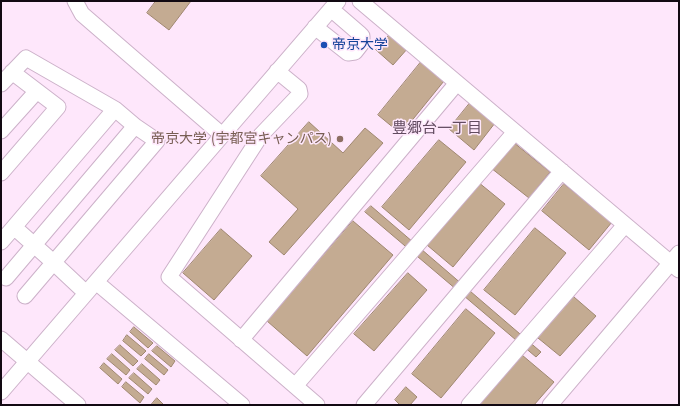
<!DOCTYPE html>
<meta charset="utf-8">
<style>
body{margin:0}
#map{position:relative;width:680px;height:406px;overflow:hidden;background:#fee7fb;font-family:Montserrat,sans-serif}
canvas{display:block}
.frame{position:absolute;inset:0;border:2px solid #120912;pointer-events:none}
</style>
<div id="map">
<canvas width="680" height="406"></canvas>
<div class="frame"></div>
</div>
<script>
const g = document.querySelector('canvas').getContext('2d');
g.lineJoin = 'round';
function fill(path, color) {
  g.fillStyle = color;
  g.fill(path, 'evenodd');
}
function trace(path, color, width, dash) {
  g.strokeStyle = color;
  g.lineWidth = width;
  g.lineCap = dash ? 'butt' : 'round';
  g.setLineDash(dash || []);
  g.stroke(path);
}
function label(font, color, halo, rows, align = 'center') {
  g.font = font + ' Montserrat,"Noto Sans JP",sans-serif';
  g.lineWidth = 3;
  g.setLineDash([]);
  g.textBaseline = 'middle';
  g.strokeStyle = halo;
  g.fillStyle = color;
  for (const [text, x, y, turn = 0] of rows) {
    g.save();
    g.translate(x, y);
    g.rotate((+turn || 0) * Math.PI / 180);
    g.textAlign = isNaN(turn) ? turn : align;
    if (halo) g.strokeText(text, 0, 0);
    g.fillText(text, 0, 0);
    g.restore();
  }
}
const building = new Path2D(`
 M156 1H191L169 30 147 13Z
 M391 33 408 48 393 65 376 50Z
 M421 62 444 81 401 134 378 115Z
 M470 103 495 123 474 150 449 129Z
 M309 122 343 153 365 128 383 143 284 255 269 242 298 209 261 176Z
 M439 140 466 162 409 230 382 207Z
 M513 142 550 172 529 198 491 168Z
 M478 182 505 204 453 267 427 245Z
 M564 184 612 222 589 250 542 211Z
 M371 206 541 352 536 357 365 212Z
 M353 221 393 255 307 356 267 321Z
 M535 228 566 253 515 315 484 290Z
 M221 229 252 256 214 300 183 273Z
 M408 273 427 290 374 351 354 334Z
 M574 297 596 316 560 356 538 338Z
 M466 309 495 333 441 398 412 374Z
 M134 327 153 343 148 348 130 332Z
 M127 335 146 351 141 356 123 341Z
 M120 345 138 361 133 366 115 350Z
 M157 346 175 361 171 367 152 351Z
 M112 354 130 370 126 375 107 359Z
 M149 354 168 370 164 375 145 359Z
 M522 355 554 382 534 405H479Z
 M104 363 122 379 118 384 100 368Z
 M142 364 160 380 156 385 137 369Z
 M134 373 152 389 148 394 129 378Z
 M126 382 144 397 140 403 122 387Z
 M406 387 417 397 410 405H400L395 400Z
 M157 398 164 405H151Z`);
fill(building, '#c4ab92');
trace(building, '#9f8770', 1);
const minor = new Path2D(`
 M75 1 82 14 222 135
 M360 1 679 270
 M315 27 348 53 355 52 362 43V36L360 34 331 9
 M277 71 299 89 300 94 261 135 169 277 317 405
 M1 84 26 58 115 109
 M1 131 37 91
 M1 173 58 107 12 72
 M1 242 14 227
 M6 278 135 126
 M96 282 242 405
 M25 296 157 141 135 126 115 109 14 227C38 248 62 270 86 293
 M1 339 78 405
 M241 340 457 83
 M295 386 515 132
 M1 392 338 1
 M364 405 562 171
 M469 405 625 225
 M550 405 679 253`);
trace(minor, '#ccb1c9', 17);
trace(minor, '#fff', 15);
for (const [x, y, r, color] of [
 [324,45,4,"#1a4fb4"],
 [340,139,4,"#8d6e63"]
]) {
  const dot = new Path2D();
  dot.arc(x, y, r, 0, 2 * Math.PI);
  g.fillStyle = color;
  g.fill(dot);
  trace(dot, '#fee7fb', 1.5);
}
label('14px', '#164399', '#fee7fb', [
 ["帝京大学",332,45]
], 'left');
label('14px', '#785e54', '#fee7fb', [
 ["帝京大学 (宇都宮キャンパス)",332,139]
], 'right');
label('15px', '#624b60', '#fee7fb', [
 ["豊郷台一丁目",437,129]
]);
</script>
